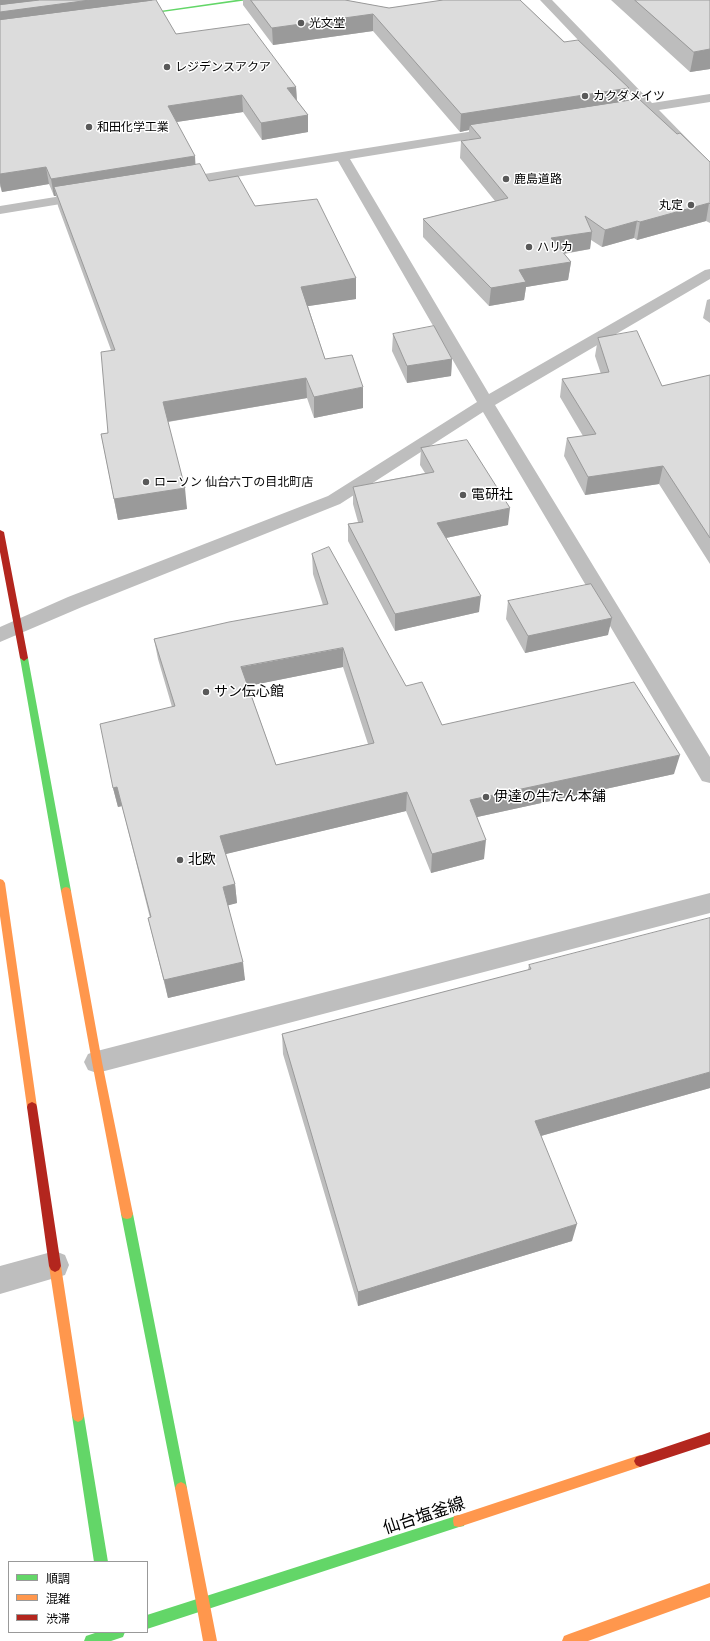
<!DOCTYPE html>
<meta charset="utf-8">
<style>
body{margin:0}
#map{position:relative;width:710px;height:1641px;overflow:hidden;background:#fff;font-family:Montserrat,"Noto Sans JP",sans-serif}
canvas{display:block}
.legend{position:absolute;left:8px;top:1561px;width:140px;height:72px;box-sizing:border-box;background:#fff;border:1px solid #999;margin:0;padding:5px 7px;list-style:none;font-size:12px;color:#000}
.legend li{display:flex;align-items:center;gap:8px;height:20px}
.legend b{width:20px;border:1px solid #999}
</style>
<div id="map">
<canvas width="710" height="1641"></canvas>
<ul class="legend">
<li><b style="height:5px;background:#63d668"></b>順調</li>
<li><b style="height:5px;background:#ff974d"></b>混雑</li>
<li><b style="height:5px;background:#b3261e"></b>渋滞</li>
</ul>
</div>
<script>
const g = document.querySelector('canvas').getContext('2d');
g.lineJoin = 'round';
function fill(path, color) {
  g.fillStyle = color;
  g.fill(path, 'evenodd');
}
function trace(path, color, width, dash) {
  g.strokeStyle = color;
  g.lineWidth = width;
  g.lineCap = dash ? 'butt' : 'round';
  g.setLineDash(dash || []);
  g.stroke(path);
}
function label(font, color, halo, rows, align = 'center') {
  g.font = font + ' Montserrat,"Noto Sans JP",sans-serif';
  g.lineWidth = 3;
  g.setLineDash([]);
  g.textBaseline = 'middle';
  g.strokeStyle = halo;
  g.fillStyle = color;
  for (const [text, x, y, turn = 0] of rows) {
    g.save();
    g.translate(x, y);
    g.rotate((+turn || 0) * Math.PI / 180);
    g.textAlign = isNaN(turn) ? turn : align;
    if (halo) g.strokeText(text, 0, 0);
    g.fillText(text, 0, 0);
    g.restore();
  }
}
fill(new Path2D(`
 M540 0H552L652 103 710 94V102L659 110 710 162V174L705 173 646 111 618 116 614 115 612 112 614 109 640 105Z
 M499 127 504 128 505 131 504 134 350 159 489 394 705 270 710 269V279L495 405 710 757V783L702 781 483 412 340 504 82 607 0 642V627L68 597 328 496 477 402 338 161 178 186 173 185 171 182 173 179Z
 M86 192 91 193 93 196 91 199 0 214V206Z
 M710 893V913L97 1073 88 1070 84 1062 88 1054 97 1051Z
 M55 1251 65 1255 69 1265 65 1275 0 1294V1266Z`), '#bebebe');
fill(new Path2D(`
 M236 0H248L134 16 132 15Z
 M24 655 28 658 71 891 69 894 66 895 63 894 61 891 20 658Z
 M127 1209 131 1210 133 1214 187 1488 185 1492 181 1494 177 1492 175 1488 121 1214 123 1210Z
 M78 1410 82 1412 84 1416 108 1562H94L72 1416 74 1412Z
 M459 1515 464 1516 465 1521 464 1526 459 1527 147 1629V1615Z
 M98 1632H125L123 1637 111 1641H84L86 1636Z`), '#63d668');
fill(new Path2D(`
 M0 879 3 880 5 883 37 1107 36 1110 32 1112 28 1110 27 1107 0 916Z
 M66 887 69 888 71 891 102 1062 133 1214 131 1218 127 1219 123 1218 121 1214 92 1062 61 891 63 888Z
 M55 1260 59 1262 61 1266 84 1416 82 1420 78 1422 74 1420 72 1416 49 1266 51 1262Z
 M640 1455 644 1457 646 1461 644 1465 640 1467 459 1527 454 1526 453 1521 454 1516 459 1515Z
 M181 1482 185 1484 187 1488 217 1641H203L175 1488 177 1484Z
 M710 1583V1597L588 1641H562L564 1636 569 1634Z`), '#ff974d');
fill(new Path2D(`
 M0 530 4 532 28 658 24 661 20 658 0 552Z
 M32 1102 36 1104 37 1107 61 1266 59 1270 55 1272 51 1270 49 1266 27 1107 28 1104Z
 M710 1432V1444L640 1467 636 1465 634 1461 636 1457Z`), '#b3261e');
fill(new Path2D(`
 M0 0 152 1 176 34 296 87 297 101 308 115V132L262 140 243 112 176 122 195 165 209 181 255 206 356 278V299L308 306 325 359 363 408 314 418 307 398 168 422 187 509 118 520 101 434 108 433 111 350 58 206 56 196H54L49 184 2 192 0 186Z
 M243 0H345L389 8 439 1V0H520L627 100 677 134 710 162V223L706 221 637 240 634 238 602 247 591 240 590 249 564 254 571 262 568 280 526 287 524 300 489 306 423 237V219L495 201 460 158 461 141 469 140V130L460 132 373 31 273 45 243 5Z
 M611 0H710V69L690 72Z
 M710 299V323L703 318 707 300Z
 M393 334 452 359 451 376 407 383 392 351Z
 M598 338 662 386 710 375V564L659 484 585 495 564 456 567 438 583 436 560 397 562 379 601 374 595 356Z
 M421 448 508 525 446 538 479 612 395 631 348 541V524L358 522 353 504V487L425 473 420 465Z
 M312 554 406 686 442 725 674 774 477 817 484 859 431 873 406 811 225 854 235 884 237 903 228 905 245 980 168 998 148 918H150L122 806 118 807 113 788 172 707 158 659 154 639 323 605 313 574ZM343 667 368 744 276 765 248 686Z
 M508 601 608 635 525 653 506 619Z
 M529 965 710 1088 541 1136 572 1241 358 1306 283 1054 282 1034 528 970Z`), '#bdbdbd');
fill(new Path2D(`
 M0 0H152L153 8 0 28Z
 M373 14V31L273 45 272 28Z
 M710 49V69L690 72 694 52Z
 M296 87 297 103 287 88Z
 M629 88 626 106 470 125 469 130 460 132 461 114Z
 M242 95 243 112 170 123 168 106Z
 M308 115V132L262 140 261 123Z
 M195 156 196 174 54 187 56 196H54L51 179Z
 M46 167 49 184 2 192 0 183V174Z
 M709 203 706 221 637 240 640 222Z
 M637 221 634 238 602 247 605 230Z
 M592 232 590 249 549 256 551 238Z
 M571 262 568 280 526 287 524 300 489 306 491 288 519 270Z
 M356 278V299L302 307 301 287Z
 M452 359 451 376 407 383V366Z
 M306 378 307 398 166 422 163 402Z
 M363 387V408L314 418V397Z
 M663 466 659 484 585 495 588 477Z
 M185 488 187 509 118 520 114 499Z
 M510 508 508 525 436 540 437 523Z
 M481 596 479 612 395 631V614Z
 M612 618 608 635 525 653 528 636Z
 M343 648V667L243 687 241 667Z
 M680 755 674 774 468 819 470 800Z
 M117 787 122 806 118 807 113 788Z
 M407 792 406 811 222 855 220 836Z
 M486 840 484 859 431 873 432 854Z
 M235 884 237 903 226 906 223 887Z
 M243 962 245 980 168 998 164 980Z
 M710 1072V1088L530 1139 535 1121Z
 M577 1224 572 1241 358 1306V1292Z`), '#9a9a9a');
const building = new Path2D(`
 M40 0H90L0 12V5Z
 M156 0 176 34 249 24 296 87 287 88 308 115 261 123 242 95 168 106 195 156 51 179 46 167 0 174V20Z
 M251 0H345L389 8 443 0H520L564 42 578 40 629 88 461 114 373 14 272 28Z
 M635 0H710V49L694 52Z
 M639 99 677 134 680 133 710 162V204L709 203 640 222 637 221 605 230 585 216 592 232 551 238 571 262 519 270 526 282 491 288 423 219 508 198 461 141 481 138 470 125Z
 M200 164 209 181 238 176 255 206 317 199 356 278 301 287 325 359 352 355 363 387 314 397 306 378 163 402 185 488 114 499 101 434 108 433 101 352 115 350 54 187Z
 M434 326 452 359 407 366 393 334Z
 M637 331 662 386 710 375V538L663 466 588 477 567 438 596 434 562 379 609 372 598 338Z
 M467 440 510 508 437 523 481 596 395 614 348 524 363 522 353 487 434 472 421 448Z
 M329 547 406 686 422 682 442 725 634 682 680 755 470 800 486 840 432 854 407 792 220 836 235 884 223 887 243 962 164 980 148 918 151 917 117 787 113 788 100 724 175 706 154 639 229 622 328 604 312 554ZM343 648 374 743 276 765 241 667Z
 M591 584 612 618 528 636 508 601Z
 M710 918V1072L535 1121 577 1224 358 1292 282 1034 531 969 529 965Z`);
fill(building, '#dcdcdc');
trace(building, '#9a9a9a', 1);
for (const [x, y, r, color] of [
 [301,23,4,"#595959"],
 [167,67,4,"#595959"],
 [585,96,4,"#595959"],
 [89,127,4,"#595959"],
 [506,179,4,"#595959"],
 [691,205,4,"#595959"],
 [529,247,4,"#595959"],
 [146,482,4,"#595959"],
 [463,495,4,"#595959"],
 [206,692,4,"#595959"],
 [486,797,4,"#595959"],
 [180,860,4,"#595959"]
]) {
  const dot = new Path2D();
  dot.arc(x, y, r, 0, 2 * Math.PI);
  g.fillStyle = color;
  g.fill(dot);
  trace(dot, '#fff', 1.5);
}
label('12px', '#000', '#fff', [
 ["光文堂",309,23],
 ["レジデンスアクア",175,67],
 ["カクダメイツ",593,96],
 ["和田化学工業",97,127],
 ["鹿島道路",514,179],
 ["丸定",683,205,"right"],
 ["ハリカ",537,247],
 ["ローソン 仙台六丁の目北町店",154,482]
], 'left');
label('14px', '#000', '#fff', [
 ["電研社",471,495],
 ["サン伝心館",214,692],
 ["伊達の牛たん本舗",494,797],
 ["北欧",188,860]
], 'left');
label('17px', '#000', '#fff', [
 ["仙台塩釜線",424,1516,-18]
]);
</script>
